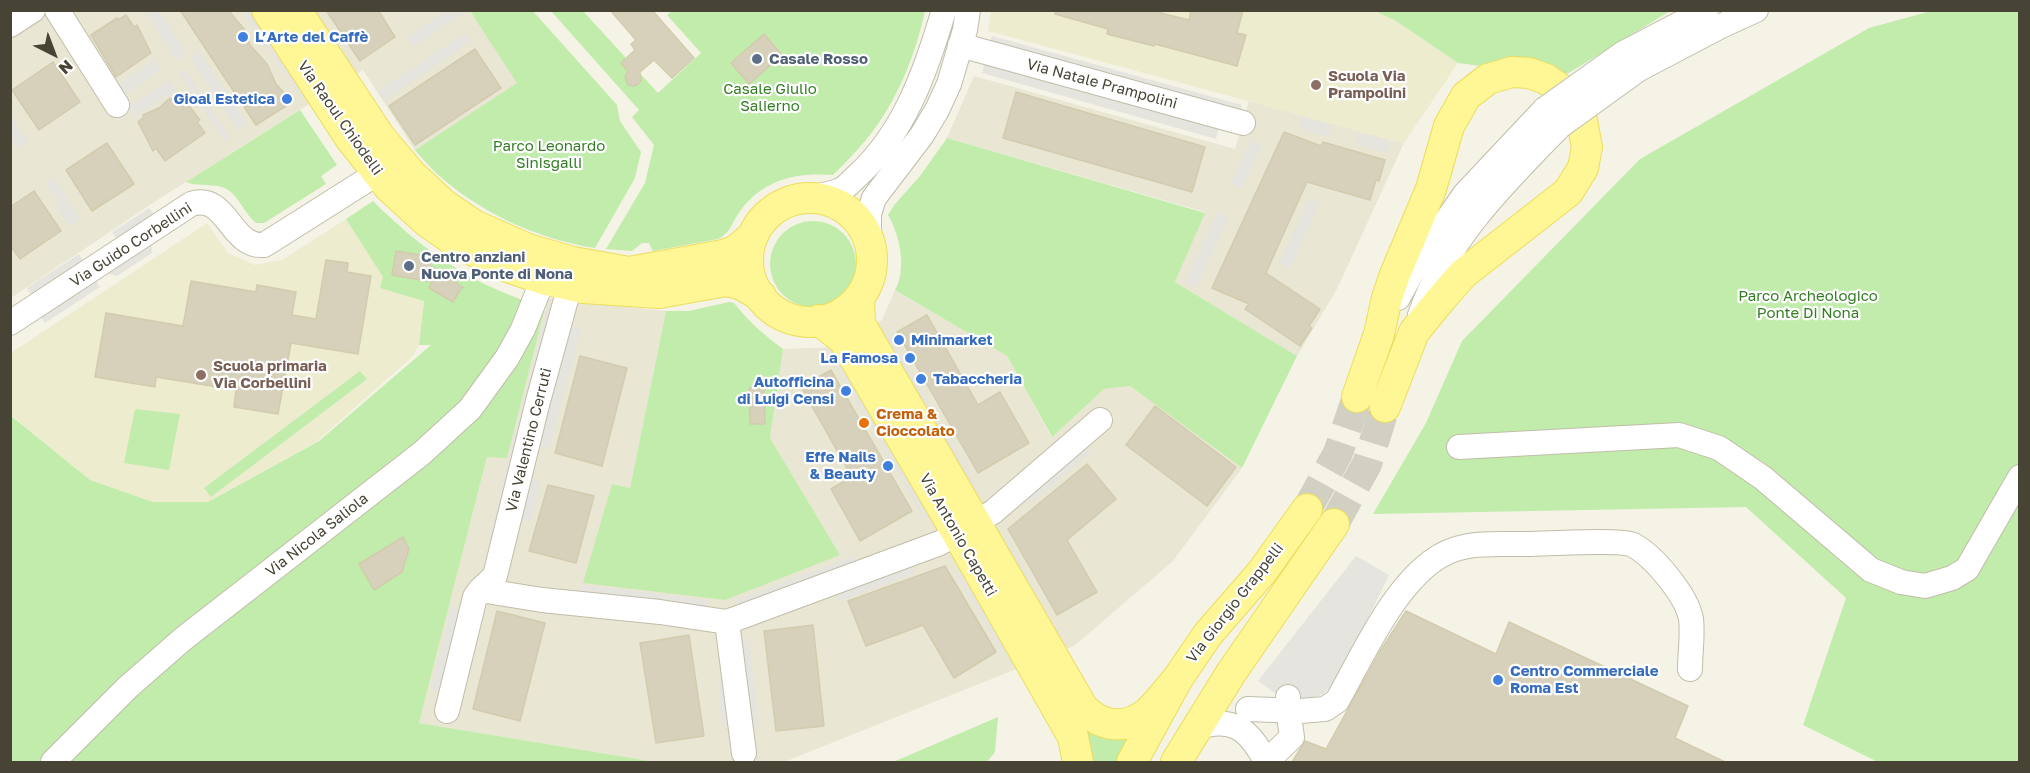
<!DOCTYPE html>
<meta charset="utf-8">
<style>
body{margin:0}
#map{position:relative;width:2030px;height:773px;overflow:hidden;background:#f4f3e6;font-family:"Golos Text",sans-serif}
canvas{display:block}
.frame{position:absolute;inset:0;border:12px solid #484435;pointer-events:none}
.north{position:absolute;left:24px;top:24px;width:60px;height:60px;-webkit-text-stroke:4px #fff;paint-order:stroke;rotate:138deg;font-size:16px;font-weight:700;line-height:24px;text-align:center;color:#484435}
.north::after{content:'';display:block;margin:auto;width:21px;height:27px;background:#484435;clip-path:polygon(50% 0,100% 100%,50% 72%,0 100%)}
</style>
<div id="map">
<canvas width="2030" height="773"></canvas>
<div class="frame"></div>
<div class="north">N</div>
</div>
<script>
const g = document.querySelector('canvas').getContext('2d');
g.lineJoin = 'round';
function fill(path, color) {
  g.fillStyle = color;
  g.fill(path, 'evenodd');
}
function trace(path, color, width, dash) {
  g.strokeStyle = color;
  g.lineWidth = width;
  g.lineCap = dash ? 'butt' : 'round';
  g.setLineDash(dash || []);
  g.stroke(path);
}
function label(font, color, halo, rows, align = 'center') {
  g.font = font + ' "Golos Text",sans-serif';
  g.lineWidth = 4.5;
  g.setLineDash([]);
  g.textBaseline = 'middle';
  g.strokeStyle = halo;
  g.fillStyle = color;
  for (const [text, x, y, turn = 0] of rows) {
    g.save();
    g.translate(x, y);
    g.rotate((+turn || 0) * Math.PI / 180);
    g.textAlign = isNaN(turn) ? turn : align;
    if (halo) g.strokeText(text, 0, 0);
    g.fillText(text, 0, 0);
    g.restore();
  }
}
fill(new Path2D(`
 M11 11H470L518 83 415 150 363 70 162 197 11 298Z
 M974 76 1235 149 1249 101 1404 143 1337 289 1297 356 1175 282 1205 212 947 138Z
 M895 290 1007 356 1051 437 1104 389 1130 386 1242 468 1173 561 1074 646 784 762H656L419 723 487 457H507L548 298 666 311 630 488 612 484 840 555 770 438 783 349 837 347 882 320Z`), '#e9e6d4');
fill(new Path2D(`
 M991 11H1375L1396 21 1458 63 1404 143 988 31Z
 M346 219 384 277 380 288 424 300 419 345 412 357 316 442 208 502H153L90 480 11 415V353L207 223 228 253 255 265 282 260Z`), '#eeeccf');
fill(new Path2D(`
 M532 10 617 105 620 121 641 152 635 178 595 248C540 239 487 216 444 180 433 171 424 160 415 150L517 83 470 11Z
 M551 11H583L658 93 701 53 667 15 672 11H925C915 57 896 104 865 141 855 153 844 164 833 175 794 172 761 180 738 214 731 225 730 233 718 239L653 251 649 243H642L632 251 606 249 645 183 654 145 632 117 639 110Z
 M1375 11H1670L1562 77 1458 63 1396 21Z
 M1931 11H2019V762H1878L1803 725 1846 598 1746 507 1373 514 1426 423 1462 341 1640 159 1869 28Z
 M300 110 337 165 321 176 326 184 264 223H256C246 215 241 202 232 193 220 181 200 188 186 182Z
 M947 138 1205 213 1175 282 1297 356 1242 468 1130 386 1104 389 1052 437 1007 356 895 290C907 270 900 235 888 215L895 204 920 176Z
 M373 201C417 245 466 281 526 301L508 339 545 309 507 458 487 457 419 723 656 762H11L10 415 90 480 153 502H208L319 441 431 345H419L424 301 380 288 383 277 346 219Z
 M770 264a43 43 0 1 1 86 0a43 43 0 1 1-86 0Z
 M729 302 734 303C749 322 764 335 783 349L770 438 840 555 725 600 583 583 612 484 630 488 666 311H689Z
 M360 371 367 379 211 497 204 488Z
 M135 409 180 414 169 470 124 463Z
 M1075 713 1137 725 1120 762H1085Z
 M998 717 995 752 987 762H893Z`), '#c2ecac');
fill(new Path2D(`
 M447 10 465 12 413 47 407 38Z
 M145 11H159L186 53 176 60Z
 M243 11H256L309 91 300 96Z
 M466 33 471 41 384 100 378 91Z
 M992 36 1242 105 1239 116 988 46Z
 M199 52 247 123 238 130 190 58Z
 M155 60 162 70 121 96 115 86Z
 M985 61 1219 127 1216 139 982 73Z
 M185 69 230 138 225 142 179 73Z
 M169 80 175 90 135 116 128 107Z
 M11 115 28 142 17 149 11 138Z
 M1302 117 1332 125 1329 137 1299 128Z
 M1359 133 1390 141 1387 153 1356 144Z
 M1251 140 1262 145 1241 189 1230 184Z
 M54 178 80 219 70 226 56 205 59 202 46 183Z
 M1310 197 1320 202 1290 269 1279 264Z
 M149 208 155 216 118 241 112 232Z
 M1217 213 1228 218 1196 287 1185 282Z
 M151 240 152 253 117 276 102 272Z
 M79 254 84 263 32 297 27 288Z
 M94 277 100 287 45 323 39 314Z
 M548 304 561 307 501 541 489 538Z
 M569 326 581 329 549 448 537 445Z
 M888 333 977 488 969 493 880 338Z
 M844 358 934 513 924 518 835 363Z
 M1083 443 1091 452 1031 503 1023 494Z
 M529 479 541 482 530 522 519 520Z
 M1009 542 1036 590 1027 595 999 547Z
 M855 556 859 568 740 612 736 600Z
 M1356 556 1389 575 1338 680 1323 694 1311 699 1288 697 1273 692 1258 681Z
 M910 562 914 574 839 601 835 589Z
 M965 568 1011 647 1002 653 956 573Z
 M581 585 707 600 705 613 579 598Z
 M452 607 465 611 444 692 431 689Z
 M749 639 759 728 747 730 737 640Z
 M729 682 733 724 722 725 718 683Z`), '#e5e4df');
const building = new Path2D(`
 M180 10H228L244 29 250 45 267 64 276 84 286 95 284 96 289 104 256 125Z
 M326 10H378L395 37 360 61Z
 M610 10H652L694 58 672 78 654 60 640 72 641 81 638 84 634 86 628 85 625 77 628 71 621 63 635 50 631 44 636 40Z
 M1056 10H1162L1161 13 1189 20 1191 10H1243L1237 33 1246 35 1237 66 1155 44 1154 46 1107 34 1108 29 1055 14Z
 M126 15 134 27 137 25 151 53 116 77 91 35 117 18 118 20Z
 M764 34 782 55 749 84 731 63Z
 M475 49 501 88 415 145 389 106Z
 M53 62 80 102 39 130 12 90Z
 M1016 92 1205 147 1192 192 1003 138Z
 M180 94 200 120 197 122 205 133 165 161 156 148 153 151 138 122 144 117 143 115 159 108 170 98 172 100Z
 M1284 132 1321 146 1323 142 1385 160 1379 181 1376 180 1370 200 1307 182 1282 237 1266 273 1320 309 1309 326 1312 328 1300 346 1245 309 1249 304 1212 288Z
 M107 143 134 184 92 211 66 170Z
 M34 191 61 231 20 259 10 245V207Z
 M396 251 426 256 425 262 464 288 462 287 453 302 429 288 432 282 392 275Z
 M326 260 348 263 347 272 371 276 358 354 291 343 278 414 234 407 236 390 156 377 155 387 95 377 106 313 183 326 191 281 256 292 257 285 296 292 292 315 316 319Z
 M927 315 978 405 1000 392 1029 443 978 473 897 332Z
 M580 356 627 368 602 466 555 453Z
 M831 370 912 511 860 541 831 489 852 477 801 387Z
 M749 388 764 389 765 424H750Z
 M1155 406 1236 467 1207 506 1126 445Z
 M1087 464 1116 499 1067 540 1097 592 1057 615 1008 529Z
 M548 485 594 496 576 563 529 551Z
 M403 537 409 549 402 572 374 590 359 564Z
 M945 566 996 652 954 678 923 625 866 646 848 601Z
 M497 611 545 623 520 721 473 709Z
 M1406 611 1496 654 1509 622 1688 706 1675 738 1725 762H1292L1305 741 1326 749 1379 653Z
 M813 625 824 726 776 731 764 631Z
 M689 635 704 736 656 743 640 643Z`);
fill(building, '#d7d1bb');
trace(building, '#d2cbad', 1.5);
trace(new Path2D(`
 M1307 509 1338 453 1357 397
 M1334 524 1367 464 1385 407`), '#d2d0c3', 30, [30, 15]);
const minor = new Path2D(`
 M57 10 117 105
 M10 25 33 10
 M1721 26 1756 10
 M960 45 1243 123
 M806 198C817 196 828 195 838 191 845 189 851 182 856 177 904 134 926 71 944 10
 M869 239V214L874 198 922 135 937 110 949 84 965 30 968 10
 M570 285 538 401 495 576 480 590 542 600 660 612 727 622 940 543 993 512 1100 420
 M1398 298 1417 263 1465 194 1545 109
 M1420 315C1446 240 1505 182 1560 126
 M10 323 191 204C227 192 230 248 264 245L370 178 389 160
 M1459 447 1679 435 1719 448 1763 478 1871 570 1901 582 1925 586 1952 578 1967 569 2020 477
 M727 622 744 753
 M1248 709 1300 711 1325 709 1337 701C1362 657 1390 593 1431 562 1461 539 1493 545 1528 544 1546 544 1620 539 1633 545 1654 556 1687 596 1691 619 1693 635 1690 653 1690 669
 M447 711 475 597 480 590
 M1196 728C1232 715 1250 730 1266 762
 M53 762 128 687 183 639 422 453 470 409 507 358 523 329 543 279
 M1266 762 1292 737 1288 710V697`);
const major = new Path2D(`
 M267 10 350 138 389 187 426 221 457 243 508 267 543 279 583 288 659 293 726 281 740 284 761 296
 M296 10 380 137 411 174 443 204 474 225 528 249 573 262 629 272 723 255 735 251 753 236
 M748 260a62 62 0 1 1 124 0a62 62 0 1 1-124 0Z
 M859 300 860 324 863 329 1083 708C1101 727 1125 730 1146 714 1158 704 1168 689 1178 678
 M819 320 844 340 957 533 1073 737 1078 762
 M1357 397 1379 334 1387 298 1394 277 1431 189 1449 126 1466 96 1488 79 1512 72 1529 73 1546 79 1560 89 1582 121 1587 147 1583 168 1568 192 1463 274 1441 299 1414 332 1385 407
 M1132 762 1178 678 1208 634 1262 572 1307 509
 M1176 762 1231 673 1334 524`);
trace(minor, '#c0bda8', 26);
trace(major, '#ecde5c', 32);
trace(minor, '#fff', 24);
trace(major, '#fff695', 30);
const minorBridge = new Path2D(`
 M1545 109 1622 54 1706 10
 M1560 126 1639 69 1721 26`);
trace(minorBridge, '#c0bda8', 26, []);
trace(minorBridge, '#fff', 24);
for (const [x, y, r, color] of [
 [243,37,6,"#3f7fe0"],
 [757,59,6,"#5c6f8a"],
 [1316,85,6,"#8d6e63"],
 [287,99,6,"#3f7fe0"],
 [409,266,6,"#5c6f8a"],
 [899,340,6,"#3f7fe0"],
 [910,358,6,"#3f7fe0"],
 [201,375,6,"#8d6e63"],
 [921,379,6,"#3f7fe0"],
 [846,391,6,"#3f7fe0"],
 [864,423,6,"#e8710a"],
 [888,466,6,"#3f7fe0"],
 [1498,680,6,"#3f7fe0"]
]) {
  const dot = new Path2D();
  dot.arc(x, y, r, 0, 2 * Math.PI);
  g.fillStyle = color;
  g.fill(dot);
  trace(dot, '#fff', 2);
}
label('bold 15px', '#366cbe', '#fff', [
 ["L’Arte del Caffè",255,37],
 ["Gioal Estetica",275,99,"right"],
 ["Minimarket",911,340],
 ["La Famosa",898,358,"right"],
 ["Tabaccheria",933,379],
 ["Autofficina",834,382,"right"],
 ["di Luigi Censi",834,399,"right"],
 ["Effe Nails",876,457,"right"],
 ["& Beauty",876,474,"right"],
 ["Centro Commerciale",1510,671],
 ["Roma Est",1510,688]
], 'left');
label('bold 15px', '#4e5e75', '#fff', [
 ["Casale Rosso",769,59],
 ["Centro anziani",421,257],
 ["Nuova Ponte di Nona",421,274]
], 'left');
label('bold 15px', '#785e54', '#fff', [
 ["Scuola Via",1328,76],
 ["Prampolini",1328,93],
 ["Scuola primaria",213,366],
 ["Via Corbellini",213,383]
], 'left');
label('15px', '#484435', '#fff', [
 ["Via Natale Prampolini",1102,84,15],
 ["Via Raoul Chiodelli",340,118,55],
 ["Via Guido Corbellini",131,245,-33],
 ["Via Valentino Cerruti",529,440,-76],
 ["Via Nicola Saliola",317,535,-38],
 ["Via Antonio Capetti",958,535,60],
 ["Via Giorgio Grappelli",1235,603,-52]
]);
label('15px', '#337e24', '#fff', [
 ["Casale Giulio",770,89],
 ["Salierno",770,106],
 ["Parco Leonardo",549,146],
 ["Sinisgalli",549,163],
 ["Parco Archeologico",1808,296],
 ["Ponte Di Nona",1808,313]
]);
label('bold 15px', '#c56008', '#fff', [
 ["Crema &",876,414],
 ["Cioccolato",876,431]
], 'left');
</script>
